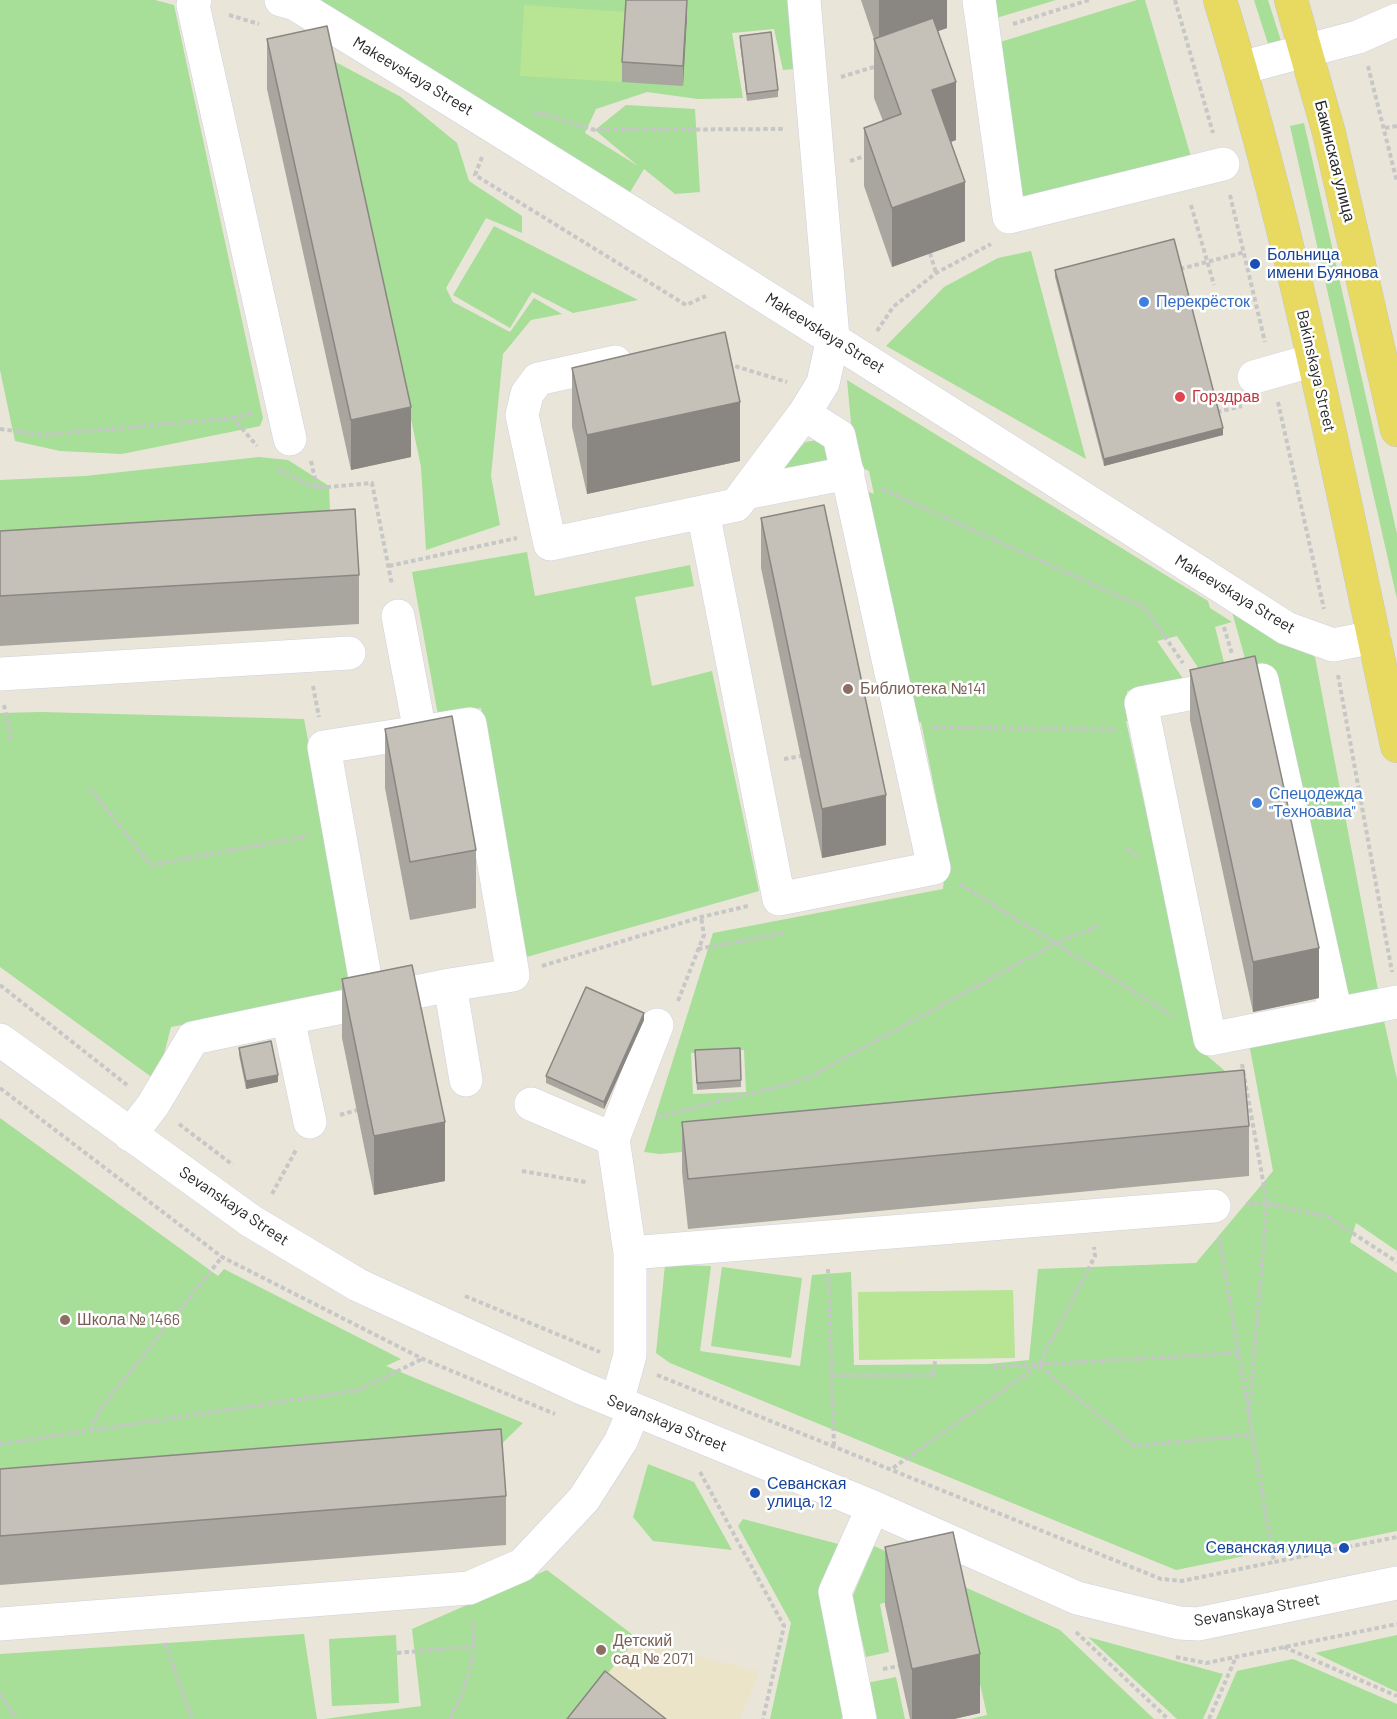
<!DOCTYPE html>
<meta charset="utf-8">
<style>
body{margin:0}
canvas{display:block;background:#e9e5d9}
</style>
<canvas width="1397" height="1719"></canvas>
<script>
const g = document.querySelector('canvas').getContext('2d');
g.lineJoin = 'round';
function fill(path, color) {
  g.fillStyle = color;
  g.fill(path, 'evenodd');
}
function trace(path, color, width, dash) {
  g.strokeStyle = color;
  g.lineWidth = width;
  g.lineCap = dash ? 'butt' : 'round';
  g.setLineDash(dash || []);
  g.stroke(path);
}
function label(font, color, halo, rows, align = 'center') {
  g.font = font + ' Barlow,sans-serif';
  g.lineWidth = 5;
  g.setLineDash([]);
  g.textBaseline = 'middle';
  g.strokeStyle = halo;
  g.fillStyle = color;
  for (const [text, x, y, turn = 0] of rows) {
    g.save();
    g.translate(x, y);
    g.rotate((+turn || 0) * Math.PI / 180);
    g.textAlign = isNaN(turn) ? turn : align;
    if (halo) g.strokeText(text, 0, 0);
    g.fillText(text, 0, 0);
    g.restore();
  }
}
fill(new Path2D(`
 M566 1621 759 1672 740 1719H498Z`), '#ebe4c9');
fill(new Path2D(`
 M0 0H155L174 5 263 418 260 426 122 454 60 451 15 441 0 370Z
 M319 0H790L794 69 783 70 774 29 732 33 743 98 698 99 647 92 596 109 585 133 638 166 595 130 626 105 695 109 700 192 675 194 644 169 629 194Z
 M990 0H1056L993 19Z
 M1137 0H1145L1192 160 1017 202 997 43Z
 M1254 0H1268L1282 44 1269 47Z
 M330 59 401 97 457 143 469 181 522 216V233L486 218 446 288 453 302 510 332 534 298 562 314 531 320 503 354 491 476 500 525 426 550 421 467 391 323Z
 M1304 123 1397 534V599L1290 126Z
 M494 226 638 300 573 313 532 292 510 328 453 295Z
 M1031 251 1086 459 886 346 944 287 998 258Z
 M847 380 1208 601 1210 608 1232 622 1215 627 1226 670 1203 675 1177 636 1157 641 1184 680 1127 691 1134 721H1126L1198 1048 1231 1076 1233 1101 660 1154 644 1152 713 933 943 889 947 851 921 722H911L859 488 874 494 869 471 855 465ZM744 1050 746 1092 693 1094 691 1053Z
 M824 439 830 469 772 480 805 442Z
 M259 457 288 460 329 486 330 512 0 531V480L85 476Z
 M527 552 535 596 690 565 694 586 635 597 652 686 712 671 759 891 523 958 481 708 438 715 412 572Z
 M1229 601 1315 657 1379 995 1341 1003Z
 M41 712 304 719 356 992 171 1027 157 1081 0 967V713Z
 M1382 1012 1397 1079V1251L1356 1223 1350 1242 1397 1273V1531L1280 1555 1279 1549 1176 1570 670 1363 656 1353 665 1265 711 1266 700 1351 800 1366 812 1275 851 1272 854 1365 988 1364 1029 1360 1038 1269 1196 1263 1273 1171 1248 1038Z
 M0 1118 218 1276 224 1269 401 1359 386 1366 523 1423 485 1460 0 1507Z
 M722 1267 802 1278 791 1358 711 1346Z
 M648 1464 694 1482 732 1550 653 1541 633 1517Z
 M743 1519 846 1546 850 1709 841 1719H770L791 1623 738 1526Z
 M874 1546 1060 1630 1154 1719H970L987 1715 959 1590 952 1586 880 1604 889 1652 866 1657 852 1598Z
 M547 1570 637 1638 570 1719H324L421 1706 412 1629Z
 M304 1634 317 1719H0V1654Z
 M396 1635 399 1703 332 1706 329 1639Z
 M1397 1635V1692L1315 1653Z
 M1088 1637 1223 1674 1203 1719H1177Z
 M1293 1659 1397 1704V1719H1216L1237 1671Z
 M896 1677 905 1719H869L862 1684Z`), '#a7de98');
fill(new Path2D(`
 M524 5 626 12 622 82 520 76Z
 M1013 1290 1015 1358 859 1360 858 1292Z`), '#b8e594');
const minor = new Path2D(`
 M195 0 193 5 290 439
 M281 0 295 4C628 208 957 417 1286 628L1333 645 1374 637
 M979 0 1009 217 1223 164
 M1241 68 1358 37 1397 20
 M615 362 538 379 527 394 522 415 550 544 736 505 804 414 823 383 833 338 804 0
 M1254 377 1314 360
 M745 493 848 473
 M703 512 779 899 934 868 839 436 804 414
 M398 616 420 732
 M0 674 349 653
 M369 1000 324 747 470 724 513 975 450 985
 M1336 1014 1262 680 1141 703 1210 1039 1397 1002
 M288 1018 450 985 466 1080
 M0 1040 251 1221 358 1285 582 1388 873 1507 1077 1598 1179 1623 1198 1624 1397 1583
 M531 1104 613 1139 630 1253V1355L617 1402
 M130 1135 153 1105 193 1038 288 1018 310 1122
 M613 1139 657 1025
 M630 1253 1214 1206
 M0 1624 469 1588 522 1565 569 1515 584 1499 621 1441 634 1410
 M860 1719 835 1592 873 1507`);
const major = new Path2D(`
 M1220 0C1295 245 1343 496 1397 746
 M1291 0 1329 133 1397 430`);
trace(minor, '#cfd0e0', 34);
trace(major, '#c7c7c7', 34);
trace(new Path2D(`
 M1175 0 1213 133
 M229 15 259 24
 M1013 24 1089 0
 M1368 66 1397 182
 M841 77 877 66
 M536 116 538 112 595 130 784 129
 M1385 128 1397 126
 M482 157 475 175 686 305 706 296
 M850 161 868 155
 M1230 195 1265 342
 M1191 205 1214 285
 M930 253 936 273
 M1180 269 1245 252
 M877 331 893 307 936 273 991 244
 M728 364 787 382
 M1278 402 1324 609
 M1217 412 1242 406
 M233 418 253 413
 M0 429 44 435 233 418 257 446
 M311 461 317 488
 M278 470 317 488 372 483 392 585
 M882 489 1145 608 1183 663
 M389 566 517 538
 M1224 627 1232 654
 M1338 675 1392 972
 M313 686 319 717
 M4 705 11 740
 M934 728 1116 729
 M784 759 801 756
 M90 789 151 865 308 836
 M1127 849 1139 856
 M960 884 1173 1016
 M698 949 784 933
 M542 966 701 917 748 906
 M0 985 127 1085
 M678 1001 704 935 701 917
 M1242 1064 1267 1203 1245 1204
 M0 1088 222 1257 423 1359 555 1414
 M340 1115 357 1110
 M657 1117 804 1080 1056 943 1101 925
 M179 1124 233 1165
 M522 1171 586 1182
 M272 1194 296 1150
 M1219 1237 1274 1562 1397 1537
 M828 1269 834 1446
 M465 1296 600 1352
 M1040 1366 1134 1446 1251 1435
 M994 1367 1237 1353
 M657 1375 1161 1579 1182 1581 1274 1562
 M831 1375H934L935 1359
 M1249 1418 1267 1203 1328 1217 1397 1262
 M91 1430 99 1411 222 1257
 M0 1444 359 1390 422 1359
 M893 1468 1039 1365 1095 1256 1094 1247
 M700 1472 784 1626 763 1719
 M1076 1632 1168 1719
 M165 1643 192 1719
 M1284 1647 1397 1696
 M397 1653 475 1646
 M1176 1657 1206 1663 1397 1624
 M883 1669 899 1666
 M0 1694 17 1719
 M450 1719C468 1682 477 1660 472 1618
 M1209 1719 1236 1657`), '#c7c7c7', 4, [4.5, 3]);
trace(minor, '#fff', 33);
trace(major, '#e8da60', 33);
fill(new Path2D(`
 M861 0H947V28L938 31 956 140 951 142 965 241 892 267 864 186V128L883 121 874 98V39Z
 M687 16 683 86 622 82V62Z
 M740 36 778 90V97L747 101 740 43Z
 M267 39 411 457 351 470 267 89Z
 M1055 270 1223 435 1104 466 1055 277Z
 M572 368 740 461 587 494 572 427Z
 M761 518 886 845 822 858 761 568Z
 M0 531 359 575V624L0 646Z
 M1190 670 1319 998 1253 1012 1190 720Z
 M385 729 476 850V908L410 920 385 788Z
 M342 979 445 1181 374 1195 342 1038Z
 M644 1020 604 1109 546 1083V1076Z
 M239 1048 278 1082 246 1089 239 1055Z
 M695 1057 741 1080V1087L697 1090Z
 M682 1122 1249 1126V1176L688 1229 682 1172Z
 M0 1469 506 1496V1545L0 1585Z
 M885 1547 980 1713 954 1719H910L885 1605Z`), '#a9a69f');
fill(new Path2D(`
 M687 0V16L683 86V66Z
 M879 0H947V28L879 52Z
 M956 82V140L932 149V90Z
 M965 182V241L892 267V208Z
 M740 402V461L587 494V435Z
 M411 407V457L351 470V420Z
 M1223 428V435L1104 466V459Z
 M886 795V845L822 858V809Z
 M1319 948V998L1253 1012V962Z
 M644 1013V1020L604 1109V1102Z
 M278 1075V1082L246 1089V1081Z
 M445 1122V1181L374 1195V1136Z
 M980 1654V1713L954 1719H912V1669Z`), '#8a8782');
const building = new Path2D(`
 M626 0H687L683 66 622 62Z
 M933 18 956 82 932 90 965 182 892 208 864 128 901 114 874 39Z
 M327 26 411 407 351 420 267 39Z
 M771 32 778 90 747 94 740 36Z
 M1174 239 1223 428 1104 459 1055 270Z
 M725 332 740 402 587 435 572 368Z
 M824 505 886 795 822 809 761 518Z
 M355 509 359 575 0 596V531Z
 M1255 656 1319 948 1253 962 1190 670Z
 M452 716 476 850 410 862 385 729Z
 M412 965 445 1122 374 1136 342 979Z
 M586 987 644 1013 604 1102 546 1076Z
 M271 1041 278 1075 246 1081 239 1048Z
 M740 1048 741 1080 697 1083 695 1050Z
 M1244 1070 1249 1126 688 1179 682 1122Z
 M501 1429 506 1496 0 1536V1469Z
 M953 1532 980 1654 912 1669 885 1547Z
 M605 1671 666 1719H567Z`);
fill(building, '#c5c1b9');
trace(building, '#8a8782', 1.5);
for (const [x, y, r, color] of [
 [1255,264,6,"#1a4fb4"],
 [1144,302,6,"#3f7fe0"],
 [1180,397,6,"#e0444e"],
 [848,689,6,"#8d6e63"],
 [1257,803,6,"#3f7fe0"],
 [65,1320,6,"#8d6e63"],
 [755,1493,6,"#1a4fb4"],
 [1344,1548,6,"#1a4fb4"],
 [601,1650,6,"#8d6e63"]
]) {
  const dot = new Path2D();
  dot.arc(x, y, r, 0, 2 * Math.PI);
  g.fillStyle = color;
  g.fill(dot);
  trace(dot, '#fff', 2);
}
label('16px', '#272727', '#fff', [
 ["Makeevskaya Street",413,76,31],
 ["Бакинская улица",1335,161,76],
 ["Makeevskaya Street",825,333,32],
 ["Bakinskaya Street",1316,371,77],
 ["Makeevskaya Street",1235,594,31],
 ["Sevanskaya Street",234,1206,34],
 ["Sevanskaya Street",667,1423,22],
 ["Sevanskaya Street",1257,1610,-10]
]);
label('16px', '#164399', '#fff', [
 ["Больница",1267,255],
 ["имени Буянова",1267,273],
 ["Севанская",767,1484],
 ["улица, 12",767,1502],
 ["Севанская улица",1332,1548,"right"]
], 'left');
label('16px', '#366cbe', '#fff', [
 ["Перекрёсток",1156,302],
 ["Спецодежда",1269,794],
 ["\"Техноавиа\"",1269,812]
], 'left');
label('16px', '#be3a42', '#fff', [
 ["Горздрав",1192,397]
], 'left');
label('16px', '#785e54', '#fff', [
 ["Библиотека №141",860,689],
 ["Школа № 1466",77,1320],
 ["Детский",613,1641],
 ["сад № 2071",613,1659]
], 'left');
</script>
